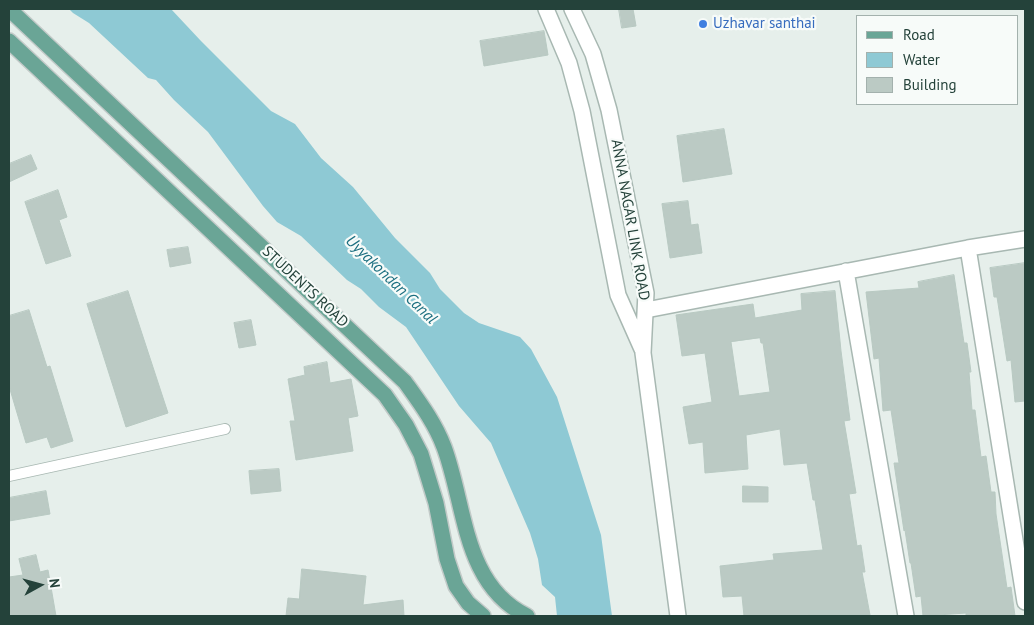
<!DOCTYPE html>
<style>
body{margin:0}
#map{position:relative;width:1034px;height:625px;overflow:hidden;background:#e6efeb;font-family:"PT Sans",sans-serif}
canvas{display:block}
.frame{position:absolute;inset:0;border:10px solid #24423a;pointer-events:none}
.legend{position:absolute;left:856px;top:15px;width:162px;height:90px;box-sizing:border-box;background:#f7fbf9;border:1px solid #a3b1ad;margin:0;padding:6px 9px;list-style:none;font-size:15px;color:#24423a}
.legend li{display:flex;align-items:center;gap:10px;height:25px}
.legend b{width:25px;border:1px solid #a3b1ad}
.north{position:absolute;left:15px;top:560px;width:50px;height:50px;-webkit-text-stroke:4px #f7fbf9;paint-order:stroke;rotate:83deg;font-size:14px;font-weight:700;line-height:20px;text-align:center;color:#24423a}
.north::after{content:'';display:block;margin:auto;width:18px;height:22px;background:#24423a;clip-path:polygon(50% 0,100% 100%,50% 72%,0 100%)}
</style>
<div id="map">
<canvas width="1034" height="625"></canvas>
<div class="frame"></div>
<ul class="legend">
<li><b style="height:6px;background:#6aa596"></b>Road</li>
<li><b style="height:14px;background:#8ec9d4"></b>Water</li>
<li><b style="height:14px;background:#bbcac4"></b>Building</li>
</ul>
<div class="north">N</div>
</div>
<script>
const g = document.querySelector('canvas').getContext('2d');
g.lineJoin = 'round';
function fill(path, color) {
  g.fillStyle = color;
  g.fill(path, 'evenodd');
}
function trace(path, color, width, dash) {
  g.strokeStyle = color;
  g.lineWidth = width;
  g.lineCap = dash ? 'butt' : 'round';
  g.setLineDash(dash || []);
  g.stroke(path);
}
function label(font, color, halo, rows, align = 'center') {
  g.font = font + ' "PT Sans",sans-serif';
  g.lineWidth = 4.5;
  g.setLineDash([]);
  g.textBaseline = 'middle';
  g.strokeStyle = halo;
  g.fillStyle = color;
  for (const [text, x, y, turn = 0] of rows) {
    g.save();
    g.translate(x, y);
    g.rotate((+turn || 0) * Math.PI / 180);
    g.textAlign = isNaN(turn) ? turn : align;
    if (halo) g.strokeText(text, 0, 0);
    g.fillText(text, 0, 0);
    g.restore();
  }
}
fill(new Path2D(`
 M69 9H171L201 41 271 111 295 124 321 158 353 187 395 238 430 273 440 289 464 313 479 323 520 337 531 349 557 397 601 535 612 616H557L555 597 542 585 538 559 530 533 491 443 459 406 406 327 379 307 361 289 347 280 301 236 277 222 263 206 208 132 174 100 156 80 148 78 89 23 73 13Z`), '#8ec9d4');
const building = new Path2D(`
 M619 9H633L636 26 622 28Z
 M544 31 548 55 484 66 480 41Z
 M724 129 732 174 683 182 677 136Z
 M31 155 37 169 9 182V164Z
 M58 190 67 217 59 220 71 256 46 264 25 202Z
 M688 201 691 225 698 224 702 253 670 258 662 204Z
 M188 247 191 263 170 267 167 250Z
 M1025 263V401L1015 402 1011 360 1007 361 997 297H994L990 268Z
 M954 275 964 343H967L971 372H969L972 410H975L981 457 986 456 991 492H995L996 514 1007 588 1011 587 1015 616H966V613L923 616 921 596 916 597 911 563H910L905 530 904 531 894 463H899L891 410 883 411 879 358 874 359 866 292 919 288 918 282Z
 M128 291 168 413 126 427 87 304Z
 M835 291 841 351 850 420 844 421 856 493 849 494 857 546 861 545 865 572H862L870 615 744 616 742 596 723 597 720 566 774 560 773 554 823 550 815 500H813L807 463 784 465 780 429 746 435 748 469 705 473 703 442 689 444 683 407 712 402 705 353 682 356 676 315 753 304 755 318 802 310 801 294ZM760 338 761 343H763L770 392 739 396 731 342Z
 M29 310 47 367 50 366 73 441 51 448 47 437 26 443 9 386V316Z
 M251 320 256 345 239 348 234 323Z
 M327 362 330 383 351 379 358 416 348 418 353 451 296 460 290 421H295L288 379 305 375 304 367Z
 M279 469 281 491 251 494 249 471Z
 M743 486 768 487V502H743Z
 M46 491 50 514 9 521V498Z
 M36 555 40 572 48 570 56 616H9V577L23 575 19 559Z
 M302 569 366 576 363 605 403 600 404 616H286L288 598 299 599Z`);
fill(building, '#bbcac4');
trace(building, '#b8c9c2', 1);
const service = new Path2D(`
 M9 476 225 429`);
const minor = new Path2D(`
 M968 248 1025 602
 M846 271 906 616
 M646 310 968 248 1025 239`);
const tertiary = new Path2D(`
 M546 9 569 63 582 111 618 295 642 349
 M572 9 593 54 609 110 646 293 643 353 678 616`);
const primary = new Path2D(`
 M9 9 405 382C420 403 435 423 444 447 466 506 463 585 527 616
 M9 41 385 395 406 425 421 454 436 503 447 559 456 586 468 603 483 616`);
trace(service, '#a8b8b2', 12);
trace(minor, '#a8b8b2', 18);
trace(tertiary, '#a8b8b2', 18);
trace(primary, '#c2cac8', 18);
trace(service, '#fff', 10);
trace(minor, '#fff', 15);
trace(tertiary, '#fff', 15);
trace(primary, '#6aa596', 15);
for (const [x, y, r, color] of [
 [703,24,5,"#3f7fe0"]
]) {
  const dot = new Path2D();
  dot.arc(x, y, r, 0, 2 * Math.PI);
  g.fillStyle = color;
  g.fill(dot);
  trace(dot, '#f7fbf9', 2);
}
label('15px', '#366cbe', '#f7fbf9', [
 ["Uzhavar santhai",713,24]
], 'left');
label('15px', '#24423a', '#f7fbf9', [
 ["ANNA NAGAR LINK ROAD",630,220,80],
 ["STUDENTS ROAD",305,287,43]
]);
label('italic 16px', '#1c6f80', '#f7fbf9', [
 ["Uyyakondan Canal",391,280,44]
]);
</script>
